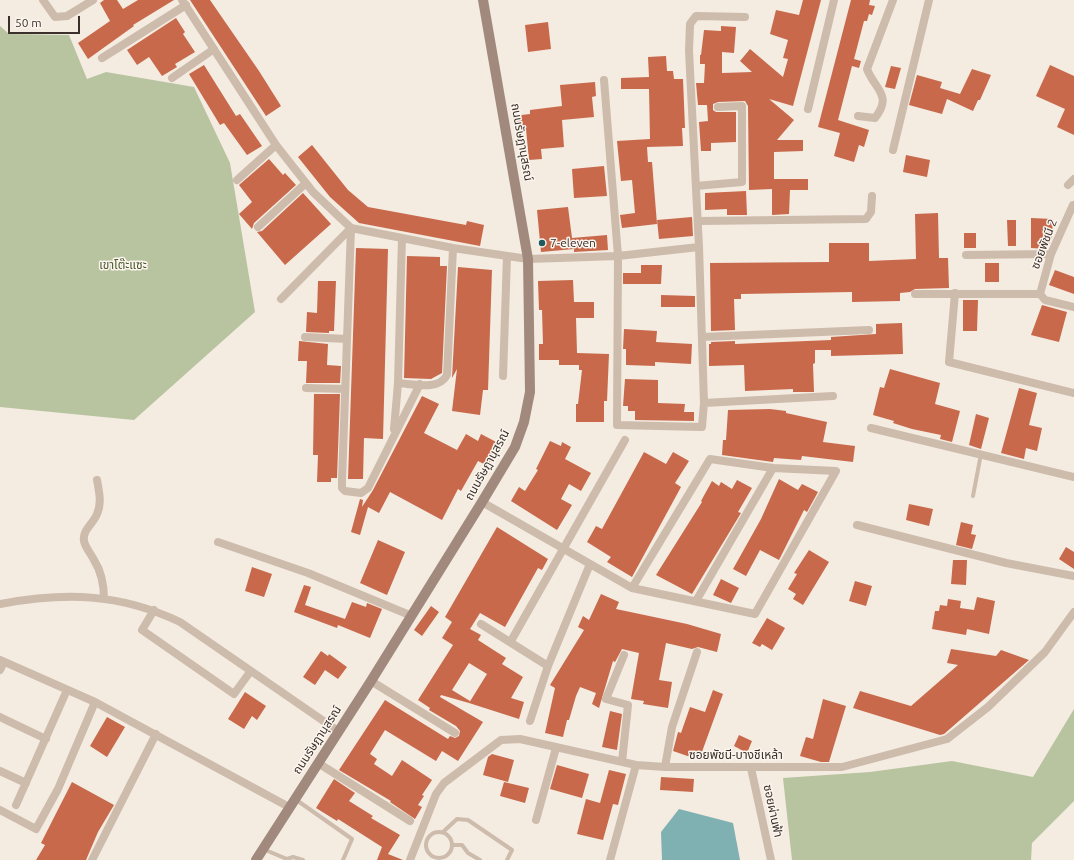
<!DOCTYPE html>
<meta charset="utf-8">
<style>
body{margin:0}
#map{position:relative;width:1074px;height:860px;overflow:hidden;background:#f4ebe1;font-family:Ubuntu,sans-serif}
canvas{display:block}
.scale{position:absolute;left:8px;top:16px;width:72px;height:18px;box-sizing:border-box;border:2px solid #3b302b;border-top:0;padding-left:5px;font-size:12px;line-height:14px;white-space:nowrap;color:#3b302b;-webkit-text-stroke:3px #fbf5ee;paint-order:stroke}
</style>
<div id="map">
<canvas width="1074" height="860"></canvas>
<div class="scale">50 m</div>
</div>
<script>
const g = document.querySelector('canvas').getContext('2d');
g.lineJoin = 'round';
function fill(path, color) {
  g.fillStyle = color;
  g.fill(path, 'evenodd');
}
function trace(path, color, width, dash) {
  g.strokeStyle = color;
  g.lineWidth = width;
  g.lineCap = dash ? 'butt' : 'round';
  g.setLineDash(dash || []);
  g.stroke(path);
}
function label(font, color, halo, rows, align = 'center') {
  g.font = font + ' Ubuntu,"Noto Sans Thai",sans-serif';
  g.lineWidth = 3;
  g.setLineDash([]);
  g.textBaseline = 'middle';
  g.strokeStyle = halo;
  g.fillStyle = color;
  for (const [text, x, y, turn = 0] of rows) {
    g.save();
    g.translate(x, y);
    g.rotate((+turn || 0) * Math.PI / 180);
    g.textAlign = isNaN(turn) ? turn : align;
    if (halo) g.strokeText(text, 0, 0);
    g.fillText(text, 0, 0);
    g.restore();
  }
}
fill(new Path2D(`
 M0 26 9 34 69 35 87 79 106 72 194 87 230 163 255 312 134 420 0 407Z
 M1074 709V801L1032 843 1031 860H792L783 778 870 772 952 761 1033 777Z`), '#b8c4a0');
fill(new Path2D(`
 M679 809 733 823 740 860H662L661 832Z`), '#7fb0b2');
fill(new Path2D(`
 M104 0H117L123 9 138 0H174L133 25 134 26 88 59 78 43 110 21 100 3Z
 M190 0H210L259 71 281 106 266 116Z
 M803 0H821L793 106 769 99 794 120 777 140H803V151L774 152V179H808V190H790L789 214 772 215V189L749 190 748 106 745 101 718 102 713 104V110L716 112H736V142L711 143V151H701L699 122 708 121 707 105H698L696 83H704L705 64H700V55H701L704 30 721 31V26L736 27 734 53 722 52V73L752 72 740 61 750 49 783 77 788 59 783 58 788 40 770 34 776 10 799 15Z
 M851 0H870L869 5 875 6 872 15 869 14 867 21H864L854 59 861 61 859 68 852 66 838 120 869 130 864 147 859 145 854 162 834 156 840 133 818 127Z
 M176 18 185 32 183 34 195 52 175 64 177 67 162 76 149 57 137 65 127 50Z
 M548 22 551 49 528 52 525 25Z
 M666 56 667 71H673L674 79H683L685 128H682L683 146 647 147 648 162H652L657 224 622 228 620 215 635 213 632 180 621 181 617 141 650 139 649 89H621V78L649 77 648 57Z
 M204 65 236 116 240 114 262 146 247 155 224 123 220 125 189 74Z
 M1050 65 1074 76V135L1057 127 1065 109 1036 96Z
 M891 66 901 68 895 89 885 87Z
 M972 69 991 75 980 100H978L973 111 947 99 942 114 909 105 917 75 942 82 940 88 960 94Z
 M595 82 596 96 592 97 594 117 562 120 564 147 541 149 542 159 529 160 526 129 515 131 513 116 530 114V110L562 106 560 85Z
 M312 145 348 190 368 207 466 225 467 221 484 225 480 246 359 223 330 197 298 157Z
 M906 155 930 160 927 177 903 172Z
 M269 159 283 175 285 173 296 185 254 223 252 229 239 214 252 202 239 185Z
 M604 166 607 196 574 198 572 169Z
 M746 191 747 215H727V209L705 210V193Z
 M303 193 331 224 285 265 257 232 262 231Z
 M568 207 572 238 607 235 608 250 574 252V249L541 252 537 210Z
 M938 213 939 258H948L949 288 915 289 910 292 900 293V301L852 302V292L741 294V299H734L735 330 711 331 710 263 829 262V243H869V261L916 259 915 214Z
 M692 217 693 236 659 239 657 220Z
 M1031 218 1053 219 1052 237 1047 249 1031 248Z
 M1007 220H1016V246H1008Z
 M964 233H976V248H964Z
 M356 248 388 249 383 439 364 438 363 479H348Z
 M407 256 440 257V266H447L442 373 431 379 404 378Z
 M985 263H999V282H985Z
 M641 265H662L661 284H623V273H641Z
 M458 267 492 270 488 390H483L480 415 452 411 457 369 452 378Z
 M1055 270 1074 277V294L1049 285Z
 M573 280 574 302H594V318H576L577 353 609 354 607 401H604V422H576V404H578L582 370H579V365H559V360H539V344H543L542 310H539L538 281Z
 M318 281H336L334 331H329V333L306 332 307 312 317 313Z
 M661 295 695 296V307H661Z
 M963 300H978L977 331H963Z
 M1042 305 1067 312 1059 342 1031 335Z
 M902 323 903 354 831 356V350H815V363L813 364 814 392H793V389L745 391 744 365 709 366V344H711V342L735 341V344L831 340V337L876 334V324Z
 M624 329 657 331 656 342 692 344 691 364 655 362V366L626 365V349H623Z
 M299 341 328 344 327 365 341 366 340 383H306L307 361H298Z
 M890 369 940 383 935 404 960 411 952 442 940 439 941 435 912 429 893 423 894 421 873 415 880 387 884 388Z
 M625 379 658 380V403L685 404 684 412H694V421L635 420V411H628V406H623Z
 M1019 388 1037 393 1029 425 1042 428 1037 451 1026 448 1024 459 1001 453Z
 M314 394H340L337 478H331V482H317L318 455H313Z
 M422 396 439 404 424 433 457 450 466 434 478 441 481 434 500 444 488 466 478 461 461 491 458 489 442 520 390 492 379 513 368 507 360 535 351 532 360 499 363 500 362 507 373 490Z
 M770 409 786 411V413L827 422 823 442 855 446 853 462 802 456 801 460 774 458 773 462 722 455 723 440H726L728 410Z
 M976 414 989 418 981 449 969 445Z
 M550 441 561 446 562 442 571 447 565 459 591 473 581 491 569 484 561 499 572 505 557 530 511 501 519 487 525 491 538 470 536 469Z
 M644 452 666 464 673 452 689 461 675 483 681 487 632 577 607 562 611 557 587 542 596 526 602 529Z
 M779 479 798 490 802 484 818 492 807 512 804 510 779 560 760 550 746 576 733 569 761 519Z
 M737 480 752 488 738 512 741 513 692 594 656 575 702 502 701 501 712 481 719 486 721 482 732 489Z
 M909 504 933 509 929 526 906 520Z
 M961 522 973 525 971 534 976 535 972 549 956 545Z
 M497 527 548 559 542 570 538 568 505 627 480 613 470 629 481 635 478 640 506 658 502 664 523 677 511 698 524 702 519 719 469 703 487 674 469 663 452 690 470 701 469 703 441 695 440 697 483 722 458 761 442 751 436 761 385 730 370 754 377 759 374 764 392 776 402 760 432 780 422 795 424 796 418 805 422 807 415 819 390 802 391 801 339 770 385 700 448 739 450 736 455 738 459 736 460 731 456 726 429 710 430 708 418 700 453 645 442 638 452 622 445 617Z
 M378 540 405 552 387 595 360 583Z
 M1066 547 1074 552V569L1059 559Z
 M809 550 829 562 803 605 793 599 796 594 788 589 797 574 794 573Z
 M953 560H967L966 585 951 584Z
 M252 567 272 574 264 597 245 591Z
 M721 579 739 588 731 603 713 595Z
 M855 581 872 586 866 606 849 601Z
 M304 585 311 587 305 605 345 619 352 602 366 607 367 603 382 609 370 638 338 625 337 628 294 612Z
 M601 594 619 602 616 609 687 624 721 634 717 652 698 647 692 649 666 643 659 680 672 682 668 708 643 704 644 701 631 699 639 653 622 649 615 662 613 661 599 708 592 704 596 693 580 687 576 696 569 720H567L563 737 545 733 555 688 550 685 584 630 578 627 583 616 589 620Z
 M977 597 995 601 989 634 967 629 966 635 932 629 935 611H939L940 605 947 606 948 599 961 601 960 608 974 610Z
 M431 606 439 612 422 636 414 630Z
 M767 618 785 628 772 650 762 644 760 647 752 643Z
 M951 649 996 656 1001 650 1029 660 944 734 940 735 853 708 860 691 911 706 958 665 947 663Z
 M321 651 328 656 329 654 347 667 338 679 325 670 315 685 303 677Z
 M713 690 723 694 699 760 673 751 678 732 681 733 690 707 705 712Z
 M245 692 266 706 257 720 252 716 244 729 228 719Z
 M823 699 846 706 829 762H821L800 756 806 737 813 739Z
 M610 711 622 714 617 750 602 747Z
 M107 717 125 727 107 757 90 746Z
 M739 735 752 741 747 753 734 746Z
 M492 754 514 760 508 782 483 775 488 757Z
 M557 765 589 774 582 798 550 789Z
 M609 770 626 774 618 805 613 804 603 840 577 834 586 799 600 803Z
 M661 777 694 779 693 792 660 790Z
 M334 779 355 793 349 801 373 816 371 818 400 835 388 854 403 860H377L382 847 338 819 337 821 316 808Z
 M72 782 114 805 98 832 86 860H36L45 845 41 843Z
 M504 782 529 788 525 803 500 796Z`), '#c8694b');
trace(new Path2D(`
 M973 496 981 454
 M295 799 352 839 343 860
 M443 832 457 819 468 820 512 850 507 860
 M426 845a13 13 0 1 1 26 0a13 13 0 1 1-26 0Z
 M452 845H462L468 853 480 860
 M263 849 287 859 293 857 303 860`), '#cdbbac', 4);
trace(new Path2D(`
 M43 0 55 17 67 16 93 0
 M182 0 276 145 313 192 351 228 453 248 528 259 618 256 699 247
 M102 58 186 5
 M172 78 214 49
 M604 80 618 256 617 425 702 427 704 403 699 247 689 51 690 24 696 16 745 17
 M808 109 834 0
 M858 116 875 118C893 95 875 90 867 69L893 0
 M893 150 929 0
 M237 180 276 145
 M1068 185 1074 179
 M696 186 742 182V106L718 107
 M698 221 866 219 871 212 872 196
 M258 227 306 183
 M351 228 342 480V488L345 491 361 493 368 488 420 384
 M966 255 1051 254
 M955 293 949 362 1074 393
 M915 294H1040L1045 300 1074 307
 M1040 294 1051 254 1073 205H1074
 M281 299 351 228
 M305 337 347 339
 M702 337 869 330
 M503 376 507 256
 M398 383C413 384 439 391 447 375L453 248
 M306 388 345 389
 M704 403 833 396
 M871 428 1074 477
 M394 429 398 383 402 238
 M97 480C99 491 102 503 97 514 94 523 82 530 84 541 85 547 91 554 94 560 101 571 104 586 104 599
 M482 502 632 588 755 614 836 471 773 468 710 459 632 588
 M857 525 1006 563 1074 576
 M218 542 308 573 412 616
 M696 601 773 468
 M0 604C65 592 119 593 180 622L338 731
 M154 610 142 630 234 694 250 672
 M481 624 548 666
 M511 641 625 440
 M0 660 95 702
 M0 670 4 662
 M371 681 455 733
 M0 717 46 739
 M530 721 548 666 590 564
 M622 762 628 705 606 699 624 655
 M318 763 410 821
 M665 767 672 727 697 652
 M751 768 771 860
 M0 771 26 783
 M16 805 67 690
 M0 810 36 829 58 789 95 702 289 807
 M536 820 556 748
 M92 860 156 734
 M410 860 436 794 444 783 501 740 520 739 636 765 665 767H842L947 739 988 707 1045 652 1074 612
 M610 860 636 765`), '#cdbbac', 8);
trace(new Path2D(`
 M256 860 371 681 482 502 515 447 524 422 530 392 528 259 483 0`), '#a18a7d', 10);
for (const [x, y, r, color] of [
 [542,243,4,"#1f5a5e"]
]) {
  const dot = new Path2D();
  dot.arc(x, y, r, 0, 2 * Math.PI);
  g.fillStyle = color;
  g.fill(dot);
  trace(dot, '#fbf5ee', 1.5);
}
label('12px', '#3b302b', '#fbf5ee', [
 ["ถนนรัษฎานุสรณ์",522,142,80],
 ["ซอยพัชนี 2",1044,244,-69],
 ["ถนนรัษฎานุสรณ์",487,465,-61],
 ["ถนนรัษฎานุสรณ์",317,740,-57],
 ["ซอยพัชนี-บางชีเหล้า",736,755],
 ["ซอยผ่านฟ้า",773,811,78]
]);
label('12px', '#3b302b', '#fbf5ee', [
 ["7-eleven",550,243]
], 'left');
label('12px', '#4a5a2e', '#fbf5ee', [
 ["เขาโต๊ะแซะ",123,265]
]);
</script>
